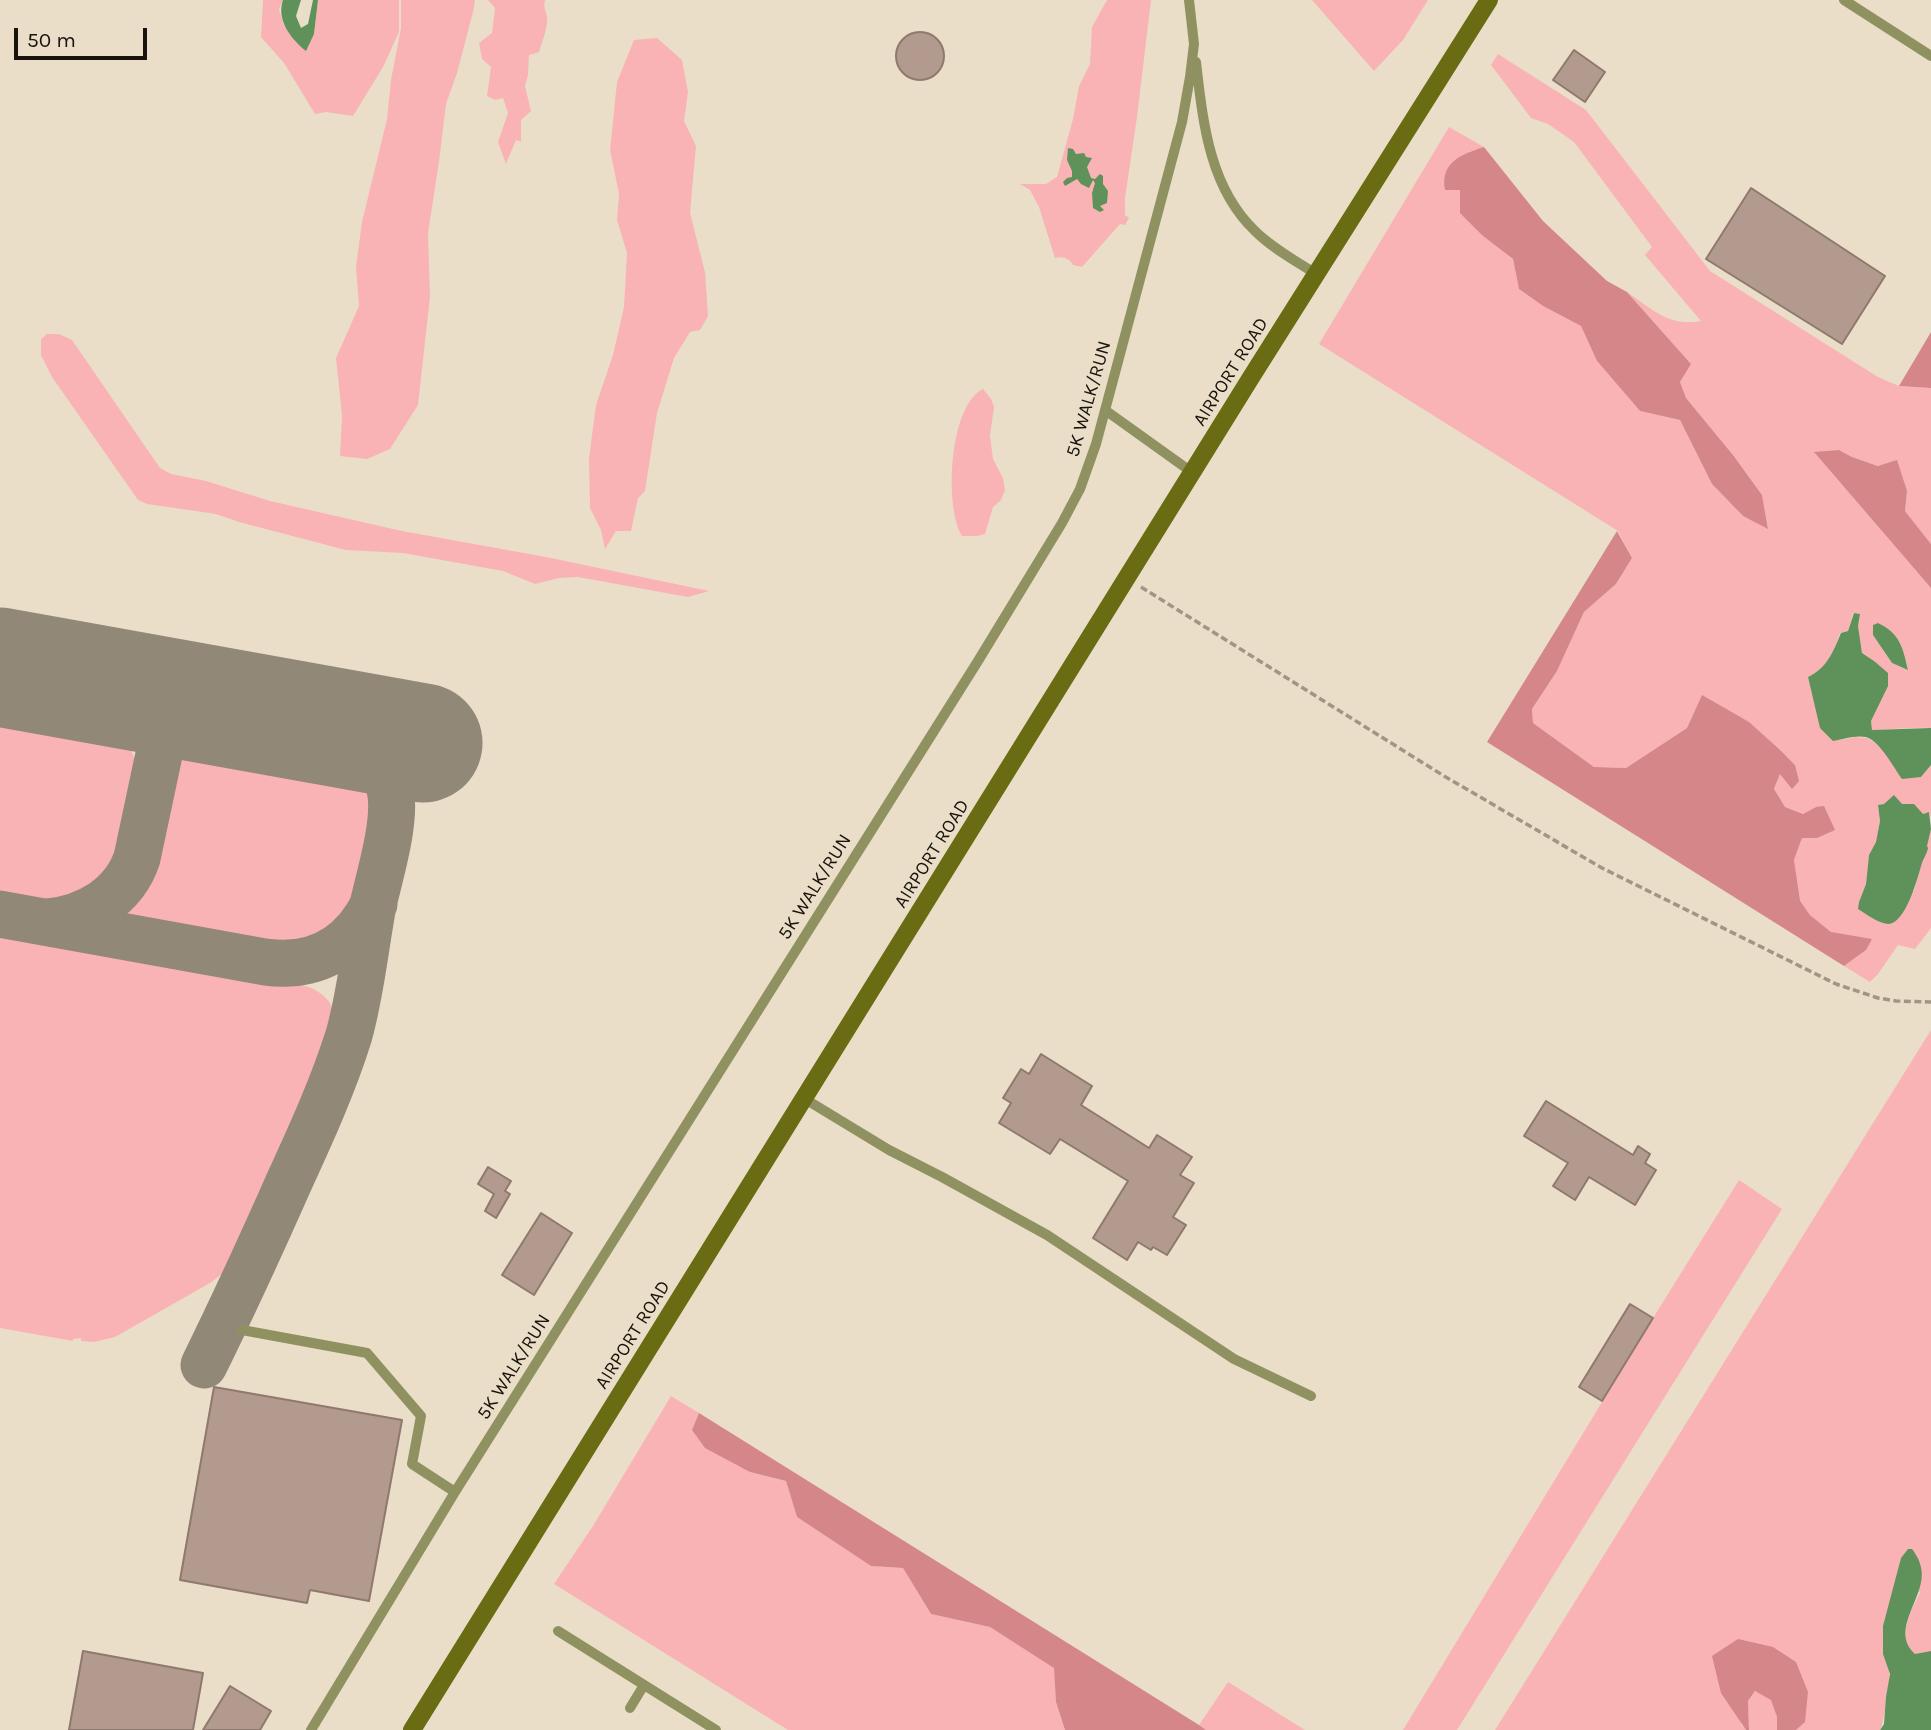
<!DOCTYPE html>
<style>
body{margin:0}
#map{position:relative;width:1931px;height:1730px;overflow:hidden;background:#ebdec8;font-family:Karla,sans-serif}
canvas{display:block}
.scale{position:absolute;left:14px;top:28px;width:133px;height:32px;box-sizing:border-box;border:4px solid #18130c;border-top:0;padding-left:9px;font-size:21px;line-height:24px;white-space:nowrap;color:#18130c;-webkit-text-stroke:5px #ebdec8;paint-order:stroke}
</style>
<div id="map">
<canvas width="1931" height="1730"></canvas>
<div class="scale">50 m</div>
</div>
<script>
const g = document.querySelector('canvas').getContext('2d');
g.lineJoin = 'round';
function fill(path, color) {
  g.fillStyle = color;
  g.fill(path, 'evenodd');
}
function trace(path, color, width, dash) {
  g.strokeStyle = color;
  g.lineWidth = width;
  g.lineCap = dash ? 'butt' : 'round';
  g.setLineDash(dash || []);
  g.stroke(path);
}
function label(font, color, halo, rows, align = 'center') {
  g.font = font + ' Karla,sans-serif';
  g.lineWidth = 5;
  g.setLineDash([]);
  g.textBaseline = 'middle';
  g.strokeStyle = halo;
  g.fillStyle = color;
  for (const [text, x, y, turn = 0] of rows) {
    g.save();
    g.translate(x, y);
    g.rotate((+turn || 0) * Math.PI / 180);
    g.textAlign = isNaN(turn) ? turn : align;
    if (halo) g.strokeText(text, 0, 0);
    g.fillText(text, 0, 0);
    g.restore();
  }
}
fill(new Path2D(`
 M263 0H283L279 9 284 26 314 34 318 0H399V32L383 67 353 116 326 112 315 114 284 63 261 37Z
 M401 0H475L473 12 457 73 446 104 439 162 428 233 430 297 418 405 390 449 367 459 340 456 342 416 336 358 359 306 356 267 362 222 387 119 391 80 401 28Z
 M488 0H545C543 8 546 10 547 17 548 28 542 42 539 52L529 55 528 75 525 86 531 111 521 120V142L516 140 506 164 498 142 508 113 503 98 495 100 487 96 491 67 482 59 479 43 492 33 495 8Z
 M1107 0H1151L1137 117 1125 198V215L1129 218 1125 225 1120 224 1082 267 1073 265C1069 258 1063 256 1055 258L1039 207 1030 190 1020 184H1046L1057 177 1073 119 1079 86 1090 64 1092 27Z
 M1312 0H1428L1403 40 1374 71Z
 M657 38 682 60 688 92 684 121 696 146 690 213 705 272 708 316 700 330 690 332 674 358 657 413 645 491 638 498 631 531H616L605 549 601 530 590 508 589 458 596 405 613 355 624 307 627 253 617 220 619 194 610 150 617 82 634 40Z
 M1498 54 1586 110 1710 271 1878 377 1899 386 1931 388V544L1905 511 1907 491 1879 466 1852 457 1839 450 1815 453 1931 588V728C1911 727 1892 730 1872 730L1871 721 1874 661 1862 653 1858 626 1860 614 1853 613 1848 631 1840 633C1833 653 1828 667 1808 677L1814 701 1833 741 1856 737 1868 738 1921 777 1931 765V818L1929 812 1923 814 1884 804 1878 805 1880 821 1876 842 1869 855 1866 884 1859 902 1914 891 1931 829V928L1915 949 1898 945 1878 974 1870 982 1844 966 1866 950 1831 932 1810 915 1799 901 1794 860 1802 838H1817L1835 829 1816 807 1803 814 1785 807 1774 790 1780 774 1795 765 1748 722 1702 696 1687 728 1626 768 1594 767 1533 723 1532 709 1557 671 1584 612 1616 584 1632 558 1618 531 1319 344 1449 127 1484 147 1469 152 1460 190 1483 236 1513 259 1519 289 1543 306 1581 326 1597 361 1640 411 1680 420 1712 484 1743 516 1768 528 1762 495 1733 455 1686 398 1680 382 1691 364 1627 292C1652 309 1669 327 1701 321L1645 255 1652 247 1574 142 1548 124 1531 118 1491 65ZM1878 623C1899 632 1904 649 1908 670L1892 663 1873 635Z
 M47 334H59L72 340 160 468 171 474 206 481 270 501 402 531 546 557 709 591 688 597 578 577 559 578 535 584 503 571 403 553 346 550 239 522 216 514 147 504 138 500 52 377 41 355V339Z
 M983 389 991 399 994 407 990 436 993 459 1003 478 1005 490 1001 500 993 507 985 534 977 536H962C944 507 949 405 983 389Z
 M0 710 109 728 128 741 136 763 120 851 111 875 76 900 47 904 0 896Z
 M207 746 357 773C367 780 374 787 376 798 379 816 362 899 351 914 336 935 310 945 285 949L110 918 137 896 149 876 173 765 191 751Z
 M0 930 299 984C315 988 330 996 334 1013 340 1039 300 1119 288 1146 273 1179 259 1212 244 1245H242L226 1271 210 1283 115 1337 94 1342 81 1341V1338L73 1339V1341L0 1328Z
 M1931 1030V1651L1915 1655C1896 1637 1910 1613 1920 1593L1901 1558C1894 1588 1887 1619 1884 1650 1883 1658 1888 1663 1889 1671 1891 1678 1884 1724 1880 1730H1796L1805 1722 1739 1639 1741 1724 1746 1730H1495Z
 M1739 1180 1782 1209 1457 1730H1403L1653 1318Z
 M671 1396 699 1413 692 1430 750 1472 786 1481 797 1517 871 1566 903 1568 931 1614 990 1627 1055 1668 1056 1702 1065 1730H788L554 1584 593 1526Z
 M1228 1682 1305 1730H1206L1199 1725Z
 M1755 1691 1771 1699 1777 1717V1730H1749L1748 1701Z`), '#f9b3b5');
fill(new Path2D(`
 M1484 147 1543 221 1607 281 1627 292 1691 364 1680 382 1686 398 1733 455 1762 495 1768 529 1743 516 1712 484 1680 420 1640 411 1597 361 1581 326 1543 306 1519 289 1513 259 1483 236 1460 213V190H1445C1440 162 1462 154 1484 147Z
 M1931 332V388L1899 386Z
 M1839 450 1852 457 1878 466 1897 460 1907 491 1905 511 1931 544V588L1814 452Z
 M1617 531 1632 558 1616 584 1584 612 1557 671 1532 709 1533 723 1594 767 1626 768 1687 728 1702 695 1749 722 1780 750 1795 765 1799 781 1792 789 1780 774 1774 789 1785 807 1803 814 1816 807 1824 806 1835 830 1817 838H1802L1794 860 1800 901 1810 915 1831 932 1872 939 1866 950 1844 966 1487 742Z
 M699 1413 1199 1725 1206 1730H1065L1056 1702 1054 1668 990 1627 931 1614 903 1568 871 1566 797 1517 786 1481 750 1472 705 1448 692 1430Z
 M1738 1639 1773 1647 1796 1662 1808 1692 1805 1722 1796 1730H1777V1717L1771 1700 1755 1691 1748 1701 1749 1730H1746L1721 1693 1712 1656Z`), '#d48689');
fill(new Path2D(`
 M283 0H301L296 16 301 28 308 24 313 0H318L314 34 306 51C291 39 276 20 283 0Z
 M1068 148 1073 149 1076 154 1084 153 1086 157 1092 158 1087 167 1091 178 1095 179 1100 174 1103 176V184L1108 191 1107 203 1100 206 1104 210 1100 212 1093 208 1092 193 1095 183 1093 180 1089 188 1081 184 1077 179 1065 186 1063 182 1067 178 1072 177V171L1067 160Z
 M1854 613 1860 614 1858 626 1862 653 1874 661 1888 673V686L1871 721 1872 730 1931 728V765L1921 777 1902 779C1894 768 1880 741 1866 737 1855 735 1843 739 1833 741L1820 728 1808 677C1827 668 1833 652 1841 633L1848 631Z
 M1878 623C1900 633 1903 648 1908 670L1892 663 1873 635V625Z
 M1894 795 1902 804H1914L1923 814 1929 812 1931 829 1927 846 1928 848C1927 854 1924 857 1922 863 1918 876 1906 924 1888 924 1878 923 1866 914 1858 909L1859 902 1866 884 1869 855 1876 842 1880 821 1878 805 1884 804Z
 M1908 1549H1912C1915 1553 1919 1559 1920 1564 1931 1594 1887 1628 1915 1654L1931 1651V1730H1880L1884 1724 1886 1697 1890 1674 1883 1654V1626L1901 1558Z`), '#5f915b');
trace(new Path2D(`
 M0 914 265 962C314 969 352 948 374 904
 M48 922C87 918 124 897 137 858L171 698
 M204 1365C234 1304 262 1243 289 1182 311 1134 333 1086 349 1035 361 992 365 948 373 905 380 874 395 826 391 795 388 773 374 752 364 733`), '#918878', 47);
trace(new Path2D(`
 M0 667 423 743`), '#918878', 119);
const building = new Path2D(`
 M896 56a24 24 0 1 1 48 0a24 24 0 1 1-48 0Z
 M1574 50 1605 72 1585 102 1553 80Z
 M1751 188 1885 276 1842 344 1706 259Z
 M1041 1054 1092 1086 1081 1105 1149 1148 1157 1135 1192 1157 1180 1175 1194 1183 1173 1217 1186 1225 1167 1255 1153 1247 1151 1250 1138 1242 1127 1260 1093 1238 1128 1181 1060 1139 1050 1154 999 1123 1011 1103 1003 1098 1021 1069 1029 1074Z
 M1546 1101 1633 1155 1638 1146 1650 1154 1645 1163 1656 1170 1635 1205 1589 1177 1575 1200 1553 1186 1568 1163 1524 1136Z
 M488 1167 511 1181 505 1191 510 1194 496 1218 485 1211 494 1194 478 1184Z
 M541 1213 572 1233 534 1295 502 1275Z
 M1630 1304 1653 1318 1602 1401 1579 1387Z
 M214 1387 402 1420 369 1601 310 1590 307 1603 180 1580Z
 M83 1651 203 1673 193 1730H69Z
 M230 1686 271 1711 260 1730H203Z`);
fill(building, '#b29a8e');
trace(building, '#8f786d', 2);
trace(new Path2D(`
 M1141 587 1444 776 1602 868 1836 984 1878 998 1896 1001 1931 1002`), '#a09685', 3.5, [7, 3.5]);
trace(new Path2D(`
 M1844 0 1931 56
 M1196 62C1203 122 1209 187 1255 231 1272 248 1296 261 1316 274
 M1105 410 1193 473
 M805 1099 889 1150 942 1177 1047 1235 1234 1359 1311 1396
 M242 1330 367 1353 421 1416 412 1464 455 1492
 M558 1631 716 1730
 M630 1708 644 1685
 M311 1730 455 1492 978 661 1062 523 1080 489 1096 444 1182 122 1190 77 1194 44 1189 0`), '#8f9260', 10);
trace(new Path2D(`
 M412 1730 1250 379 1489 0`), '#696c12', 18);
label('19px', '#18130c', '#ebdec8', [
 ["AIRPORT ROAD",1231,372,-58],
 ["5K WALK/RUN",1089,399,-74],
 ["AIRPORT ROAD",932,854,-58],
 ["5K WALK/RUN",815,887,-58],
 ["AIRPORT ROAD",633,1335,-58],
 ["5K WALK/RUN",514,1367,-58]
]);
</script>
